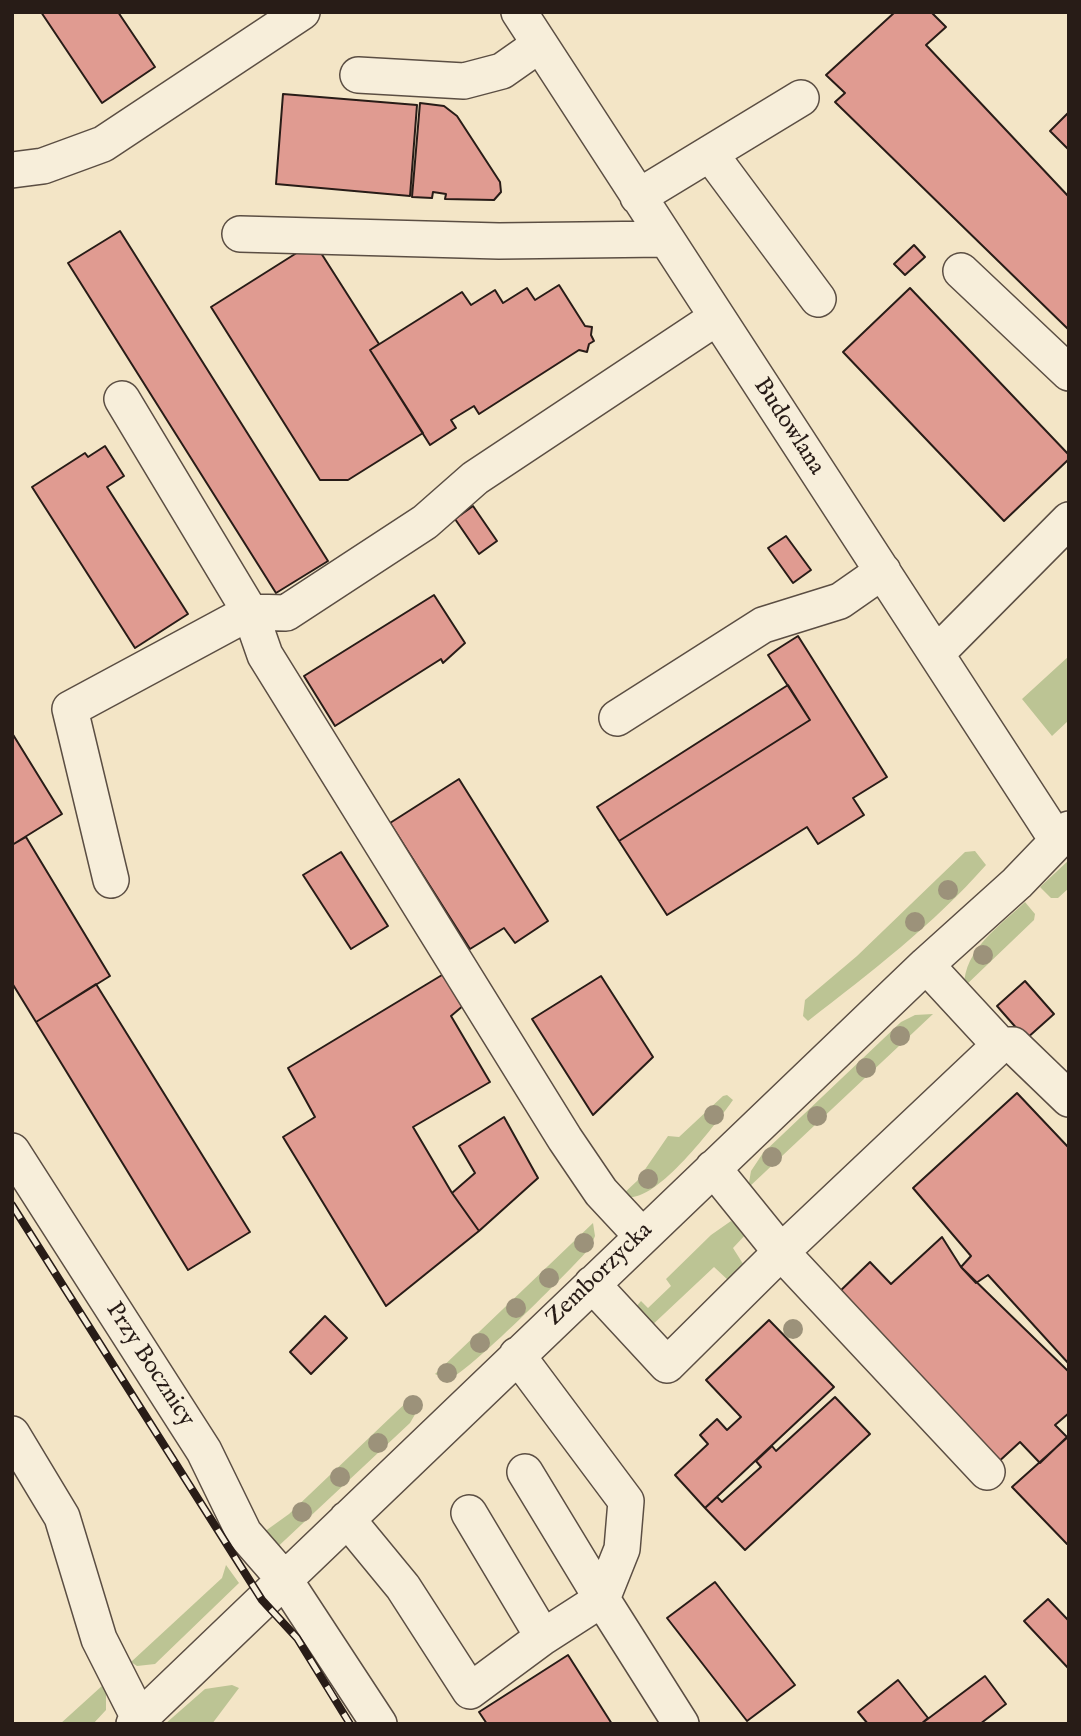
<!DOCTYPE html>
<style>
body{margin:0}
#map{position:relative;width:1081px;height:1736px;overflow:hidden;background:#f3e5c6;font-family:"IM FELL English",serif}
canvas{display:block}
.frame{position:absolute;inset:0;border:14px solid #281c17;pointer-events:none}
</style>
<div id="map">
<canvas width="1081" height="1736"></canvas>
<div class="frame"></div>
</div>
<script>
const g = document.querySelector('canvas').getContext('2d');
g.lineJoin = 'round';
function fill(path, color) {
  g.fillStyle = color;
  g.fill(path, 'evenodd');
}
function trace(path, color, width, dash) {
  g.strokeStyle = color;
  g.lineWidth = width;
  g.lineCap = dash ? 'butt' : 'round';
  g.setLineDash(dash || []);
  g.stroke(path);
}
function label(font, color, halo, rows, align = 'center') {
  g.font = font + ' "IM FELL English",serif';
  g.lineWidth = 6;
  g.setLineDash([]);
  g.textBaseline = 'middle';
  g.strokeStyle = halo;
  g.fillStyle = color;
  for (const [text, x, y, turn = 0] of rows) {
    g.save();
    g.translate(x, y);
    g.rotate((+turn || 0) * Math.PI / 180);
    g.textAlign = isNaN(turn) ? turn : align;
    if (halo) g.strokeText(text, 0, 0);
    g.fillText(text, 0, 0);
    g.restore();
  }
}
fill(new Path2D(`
 M1069 656V720L1052 736 1022 699Z
 M975 851 986 865C933 925 871 972 808 1021L803 1016 805 1000 857 956 965 852Z
 M1069 860V888L1058 898H1051L1040 887Z
 M1025 902 1035 914 1034 920 964 987C964 949 1000 926 1025 902Z
 M933 1014 748 1188 751 1171 763 1153 901 1022 915 1015Z
 M727 1095 733 1100C717 1122 651 1212 622 1195L637 1181 668 1136 679 1137 723 1096Z
 M731 1221 747 1233 733 1248 745 1267 729 1281 714 1267 648 1329 631 1313 641 1301 648 1308 671 1286 666 1279 711 1235Z
 M593 1223 595 1236 590 1248C570 1270 467 1375 447 1380L435 1374Z
 M413 1396 417 1411 410 1423 270 1554 257 1537 289 1514Z
 M226 1565 239 1583 155 1664 137 1666 131 1662 222 1578Z
 M103 1685 106 1690V1710L93 1724H60Z
 M232 1685 239 1688 212 1724H165L205 1689Z`), '#bcc494');
const building = new Path2D(`
 M41 12H118L155 67 102 103Z
 M895 12H931L946 27 926 45 1069 197V330L835 102 845 93 826 75Z
 M283 94 417 105 410 196 276 184Z
 M420 103 444 106 457 116 500 182 501 192 494 200 445 199 446 194 433 192 432 198 412 197Z
 M1069 112V150L1050 131Z
 M120 231 328 561 276 593 68 263Z
 M314 242 379 344 370 350 423 433 348 480H320L211 307Z
 M914 245 925 257 905 275 894 264Z
 M559 285 585 326 592 327 591 335 594 341 589 344 587 352 579 350 479 414 474 406 451 420 456 428 430 445 370 350 462 292 471 305 495 290 503 303 527 288 535 300Z
 M910 288 1069 455V459L1004 521 843 352Z
 M105 446 124 476 107 487 188 614 135 648 32 487 85 453 88 457Z
 M473 506 497 541 479 554 455 519Z
 M786 536 811 570 793 583 768 548Z
 M434 595 465 643 443 663 441 659 335 726 304 676Z
 M798 636 887 777 853 798 864 815 818 844 807 827 667 915 619 841 810 720 768 655Z
 M788 685 810 720 619 841 597 807Z
 M12 733 62 814 12 845Z
 M459 779 548 921 515 943 504 928 470 949 390 823Z
 M26 837 110 976 36 1022 12 983V845Z
 M341 852 388 926 351 949 303 875Z
 M447 972 464 1005 451 1016 490 1082 413 1127 452 1193 479 1231 386 1306 283 1137 315 1117 288 1068Z
 M601 976 653 1057 593 1115 532 1019Z
 M1025 981 1054 1014 1026 1039 997 1006Z
 M96 984 250 1232 188 1270 36 1022Z
 M1017 1093 1069 1148V1364L988 1275 976 1283 961 1267 971 1256 913 1188Z
 M504 1117 538 1178 479 1231 452 1193 475 1173 459 1146Z
 M942 1237 961 1267 1069 1372V1413L1055 1425 1067 1437 1040 1463 1020 1442 995 1465 835 1296 870 1262 891 1284Z
 M325 1316 347 1338 311 1374 290 1352Z
 M769 1320 834 1387 705 1508 675 1475 708 1444 700 1435 717 1419 727 1430 741 1417 706 1380Z
 M835 1397 870 1434 745 1550 705 1508 717 1497 722 1502 761 1467 756 1461 772 1446 776 1451Z
 M1069 1436V1543L1067 1544 1012 1487Z
 M715 1582 795 1685 747 1721 667 1618Z
 M1048 1599 1069 1621V1669L1024 1621Z
 M568 1655 612 1724H487L479 1712Z
 M985 1676 1006 1704 980 1724H921Z
 M898 1680 928 1718 921 1724H868L858 1712Z`);
fill(building, '#e09b91');
trace(building, '#281c17', 2);
const minor = new Path2D(`
 M519 12 1057 840
 M358 75 464 81 502 71 539 45
 M711 155 818 299
 M12 170 43 166 103 144 302 12
 M638 197 801 98
 M240 234 499 241 664 239
 M961 271 1069 373
 M122 399 250 612 265 655 565 1139 601 1192 642 1236
 M937 653 1069 520
 M617 718 763 625 840 601 883 571
 M111 880 70 709 250 612 286 613 425 522 475 478 716 318
 M1000 1045H1013L1069 1099
 M12 1151 204 1451 244 1533 284 1579 379 1724
 M713 1168 781 1252 1000 1045 926 965
 M592 1284 667 1365 781 1252 987 1472
 M517 1355 626 1501 622 1549 602 1599
 M12 1434 62 1517 99 1639 139 1718
 M525 1472 602 1599
 M469 1513 543 1637
 M347 1519 403 1587 470 1691 543 1637 602 1599 681 1724
 M134 1724 926 965 1017 883 1069 829`);
trace(minor, '#5b4e43', 38);
trace(minor, '#f7eeda', 35);
const rail = new Path2D(`
 M12 1205 262 1600 297 1638 350 1724`);
trace(rail, '#281c17', 8);
trace(rail, '#f7eeda', 5, [16]);
g.fillStyle = '#9c927a';
for (const [x, y] of [
 [948,890],
 [915,922],
 [983,955],
 [900,1036],
 [866,1068],
 [714,1115],
 [817,1116],
 [772,1157],
 [648,1179],
 [584,1243],
 [549,1278],
 [516,1308],
 [793,1329],
 [480,1343],
 [447,1373],
 [413,1405],
 [378,1443],
 [340,1477],
 [302,1512]
]) {
  g.beginPath();
  g.arc(x, y, 10, 0, 2 * Math.PI);
  g.fill();
}
label('24px', '#281c17', '#f7eeda', [
 ["Budowlana",788,427,57],
 ["Zemborzycka",600,1275,-44],
 ["Przy Bocznicy",149,1365,57]
]);
</script>
